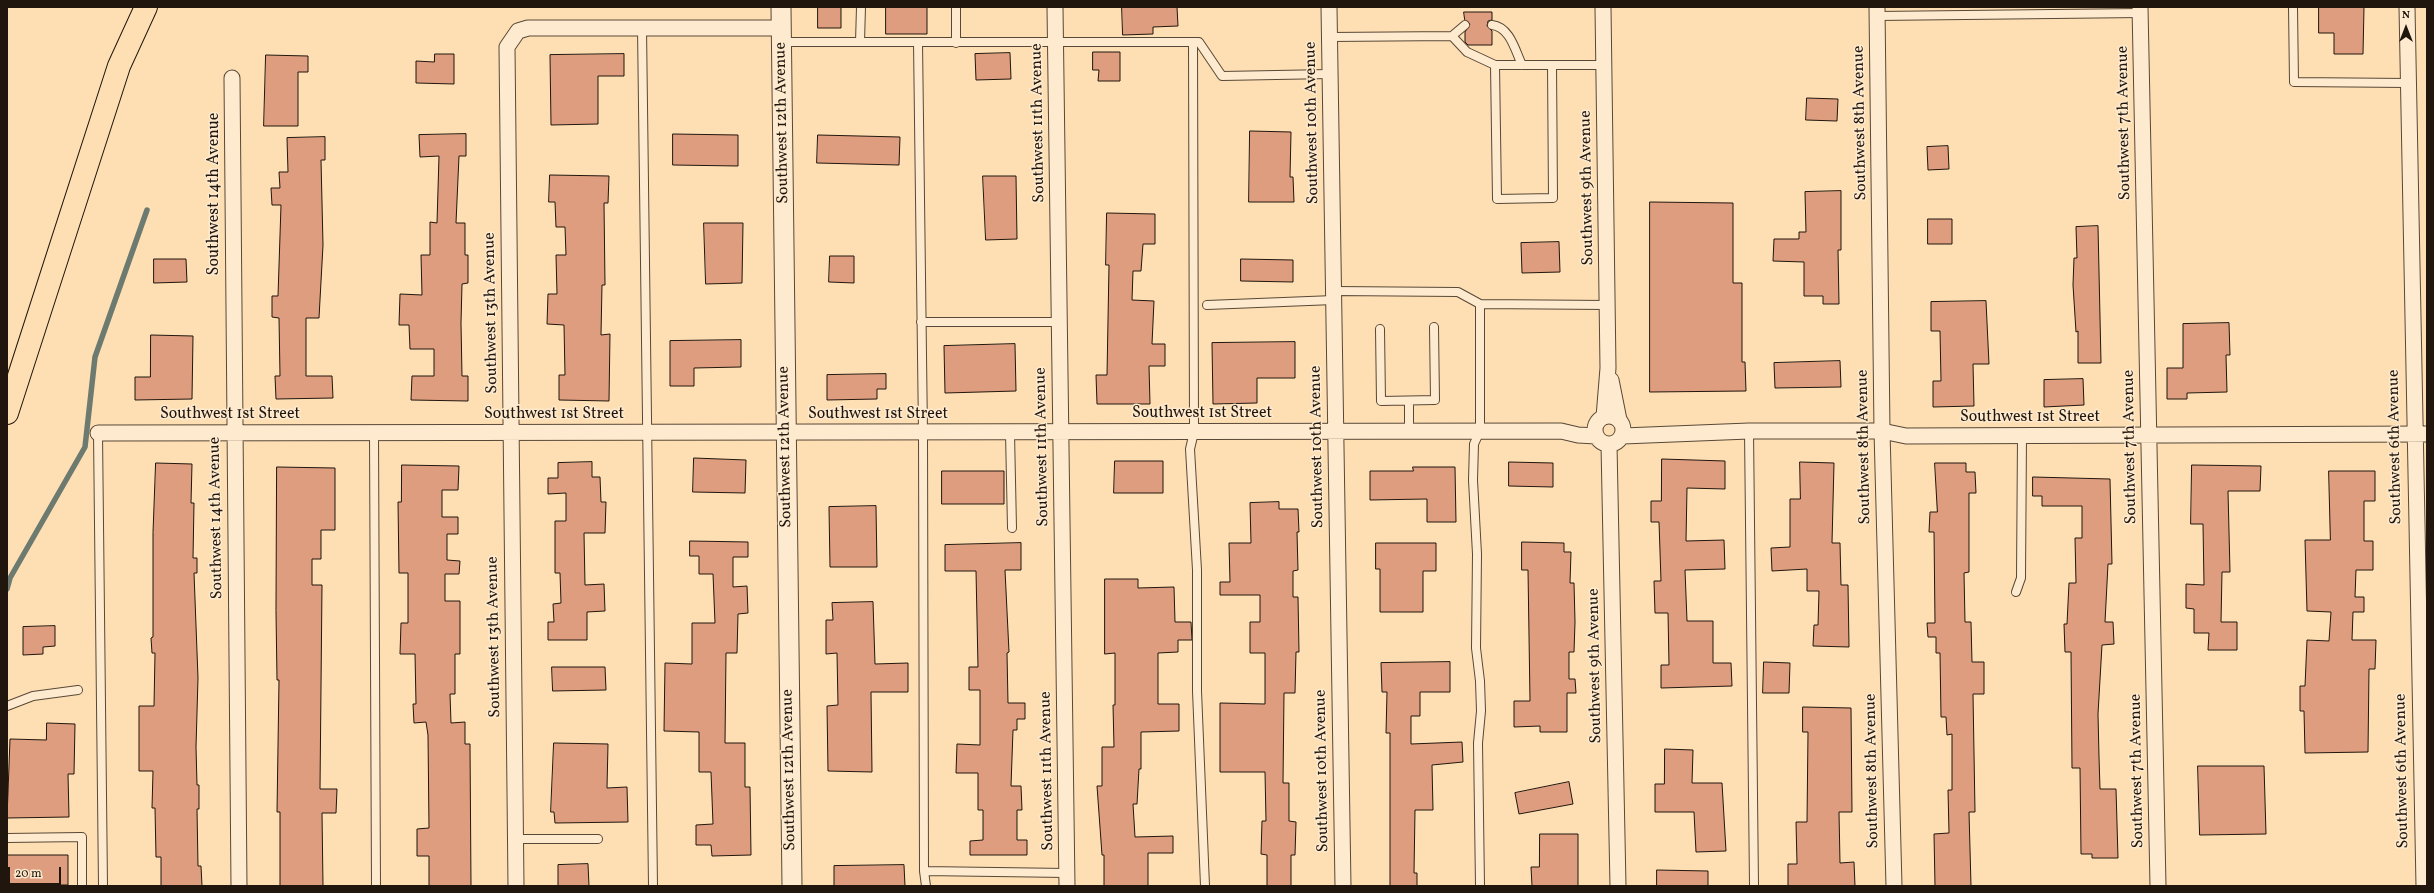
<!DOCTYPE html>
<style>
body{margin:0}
#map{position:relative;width:2434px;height:893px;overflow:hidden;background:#fedfb3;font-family:Vollkorn,serif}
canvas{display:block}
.frame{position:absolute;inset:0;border:8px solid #21160e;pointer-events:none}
.north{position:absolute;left:2386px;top:8px;width:40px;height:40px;-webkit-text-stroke:3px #feeace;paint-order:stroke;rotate:0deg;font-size:11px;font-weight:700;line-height:16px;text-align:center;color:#21160e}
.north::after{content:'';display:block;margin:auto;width:14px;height:18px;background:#21160e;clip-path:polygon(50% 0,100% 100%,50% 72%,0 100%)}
.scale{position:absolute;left:8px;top:867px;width:53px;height:18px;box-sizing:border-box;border:2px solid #21160e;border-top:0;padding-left:5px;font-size:12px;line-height:14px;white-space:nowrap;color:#21160e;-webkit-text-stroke:3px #feeace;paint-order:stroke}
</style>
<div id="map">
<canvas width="2434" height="893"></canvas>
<div class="frame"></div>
<div class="north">N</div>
<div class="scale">20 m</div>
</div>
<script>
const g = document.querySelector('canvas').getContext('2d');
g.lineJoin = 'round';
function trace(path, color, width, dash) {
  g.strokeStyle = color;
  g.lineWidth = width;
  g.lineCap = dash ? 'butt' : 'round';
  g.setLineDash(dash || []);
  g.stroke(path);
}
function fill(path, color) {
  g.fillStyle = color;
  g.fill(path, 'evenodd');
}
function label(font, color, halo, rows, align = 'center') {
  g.font = font + ' Vollkorn,serif';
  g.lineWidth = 3;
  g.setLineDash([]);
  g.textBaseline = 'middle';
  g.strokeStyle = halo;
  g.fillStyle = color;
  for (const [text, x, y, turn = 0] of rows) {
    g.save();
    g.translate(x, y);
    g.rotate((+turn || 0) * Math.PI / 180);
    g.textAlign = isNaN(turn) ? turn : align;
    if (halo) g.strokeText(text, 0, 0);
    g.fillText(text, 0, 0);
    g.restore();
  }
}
trace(new Path2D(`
 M7 589 10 578 85 447 95 357 147 210`), '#6d7a70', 5.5);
const building = new Path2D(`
 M818 7H841V28H818Z
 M886 7H927V34H886Z
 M1122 7H1177L1178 26 1153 27V34L1123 35Z
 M2319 7H2364L2363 54H2334V33H2319Z
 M1464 12H1492V20L1488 21 1487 26 1492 31V45H1468L1465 42V32L1470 24 1465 20Z
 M1093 52H1120V81H1098L1099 70H1093Z
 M1010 53 1011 79 976 80 975 54Z
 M435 54H454V84L416 83V61L434 62Z
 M624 54V76H598V124L551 125 550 55Z
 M266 55 308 56V72H298V126H264Z
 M1807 98 1838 99 1837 121 1806 120Z
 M1250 131 1291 132 1290 177H1293L1294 202H1249Z
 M466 134V156H459L456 223H465V255H468V283L462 284 461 323 462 376H468V401L411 400 412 376H434V349H410L409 325H399L400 294 422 295 421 255H430V222L437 223 439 156 420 157 419 135Z
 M673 134 738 135V166L673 165Z
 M818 135 900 137 899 165 817 163Z
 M325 137V160H321L323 245 319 318H306V376H332L333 398 276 399 275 376H280L279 318 272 317V296H278L281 205H272L271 188H280L279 172H288L287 138Z
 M1948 146 1949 169 1928 170 1927 147Z
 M550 175 609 176 608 203H604L605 285H602L601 335 610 334 609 401 559 400V375H565L564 325 547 324 548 294H557L556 255H566L565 227H556L555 202H549Z
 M983 176H1016L1017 239 986 240Z
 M1841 191V250H1838L1839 304H1823V296H1804V262L1773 261 1774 239H1799V232H1806L1805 192Z
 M1650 202 1733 203V283H1742V362H1745L1746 391 1650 392Z
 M1107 213 1155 214V244H1143L1141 271H1133L1132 300 1154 301 1152 344H1165V366H1149L1150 404H1097L1096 375H1107L1109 265H1106Z
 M1928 219H1952V244H1928Z
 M704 223H743L742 283 706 284Z
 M2098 226 2101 363H2078V331L2076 332 2073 285 2074 258H2077L2076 227Z
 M1559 242 1560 272 1522 273 1521 243Z
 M830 256H854V283L829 282Z
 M154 259H186L187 282 154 283Z
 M1241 259 1293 260V282L1241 281Z
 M1986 301 1989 364H1973L1974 406 1933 407V381H1941L1940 331H1931V302Z
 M2229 323 2230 355H2226L2227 392 2187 393V399H2167V368H2183V324Z
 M151 335 193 336 192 399 135 400V377H150Z
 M741 340V367L694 368V386H670V341Z
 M1295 342V378H1257V403L1213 404 1212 343Z
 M1015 344 1016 391 945 393 944 346Z
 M1840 361 1841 387 1775 388 1774 363Z
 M886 374V389H877V399L827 400V375Z
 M2083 379 2084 405 2044 407V380Z
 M694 458 746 460 745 493 693 492Z
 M1662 459 1725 461V489L1687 488 1686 541 1724 540 1725 569 1685 570 1687 621H1713V663H1731L1732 686 1661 688V665H1669L1668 613H1655L1654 581H1661L1659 522H1651V501H1661Z
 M1115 461H1163V493H1114Z
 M592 462V477H600L601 502H606L605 533H584L585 585 604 584 605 611 587 612V640H548V622H554L553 604 561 603 560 573H555V521H566V493L548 494V478H558V463Z
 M1509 462 1553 463V487L1509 486Z
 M1800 462 1834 463 1832 543H1840L1841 585H1848L1849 647 1813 646 1814 625H1818L1819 591H1807V569L1772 571 1771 548 1790 547V499H1800Z
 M156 463 192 464 191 503H194L193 558H197V573H194L198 678 196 747 197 785H199V809H197L198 866H201L202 886H161V857H156L155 808H152L153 771H139V706H154L155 653H152L151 638 153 637V533Z
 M1935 463H1966V472H1975L1976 493H1969V572L1964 573 1965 622H1971L1972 662H1984V694H1973L1975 812H1969L1971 886H1935L1934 834 1949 833 1948 790H1952V734L1947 735 1946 717H1941L1940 653H1936V637H1928L1927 623H1935L1934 532H1929L1930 512H1937Z
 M402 465 459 466 458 490H442V517H458V534H447V560L460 561 459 574H445V601H460V654H455V694H450L451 723 465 722V744H470L471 886H429V856H417V829L429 828 428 735 426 722 414 723 413 704H416L415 654H400L401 623H408V573H399L398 502H401Z
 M2192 465 2261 466 2260 491H2228L2230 572H2222L2221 622H2237V650H2208L2209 633H2194V609L2186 608V584L2204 585 2203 524H2191Z
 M277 467 335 468V530H321V559H312V585H322L320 789H337L336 813H322L323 886H280V812H277L279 680H277L276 611Z
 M1413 467H1455L1456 522H1427V499L1370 500V471H1413Z
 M942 471H1004V504H942Z
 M2329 471H2375V501H2364V541H2373V570H2356L2355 597H2364V612H2353L2352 640H2376L2375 669H2369L2368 752 2305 753 2304 711H2300V686H2305L2307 640 2329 641 2331 612 2307 611 2305 540H2330Z
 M2033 477 2110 479 2112 564H2108L2105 622H2113L2114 644 2102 645 2098 714 2099 757 2100 789H2116L2118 858H2092V854H2081L2080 768H2072L2071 652H2065L2064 624H2067L2069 583H2076L2075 538H2082V506H2042V496H2033Z
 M1279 502V509H1298L1299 532H1297L1298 570 1293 571V597H1298L1299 652H1296L1295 693H1284L1283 783H1289V821L1296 822 1295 855H1291V886H1267V855L1261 854 1262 821H1266L1265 772H1220V703L1265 704V653H1250V622H1260V595H1220V582H1230L1229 543H1251L1250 503Z
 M876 506 877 567H830L829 507Z
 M690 541 748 542V557H733V587L747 586 748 613 738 614 737 653H726L725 743H745V787H750L751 855 712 856 711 845H696V825L713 824 711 772H699V732L664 731 665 663 692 664V623H715L713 574H699V556H690Z
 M1522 542 1564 543V552H1571L1570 583H1574L1575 622 1574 652H1569V679H1575L1576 693H1567V732H1540V726L1514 727V701H1530L1528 570H1522Z
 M1021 543V570H1005L1009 652 1007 653 1008 703H1025V719H1017V730H1013L1011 786H1021L1022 810H1017V840H1027V855H970V841L983 840V810H978V773H956L957 744 980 745V690H969V667H978L976 571H945V545Z
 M1376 543H1436V571H1423V612H1380V569H1376Z
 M1105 579H1138V588L1174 587 1175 622H1191L1192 640H1178V652L1158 653V704H1179V731L1141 732V769H1139L1137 804H1133L1135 837 1173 836V853H1148V886H1104V855H1102L1097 786H1102V747H1114L1113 705H1115V653L1105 654Z
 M873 602 875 664 908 663V692H871L872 772 828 771 827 706 838 705 837 653 826 654V620H833L832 603Z
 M55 626V646L43 647V654L23 655V627Z
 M1450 662V692H1420V716H1411V744L1462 742 1463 762 1432 765 1433 810H1415L1414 873H1417V886H1390V733H1386L1387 692H1382L1381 663Z
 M1764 662 1790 663 1789 693H1763Z
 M552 667H605L606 690 553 691Z
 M1803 707 1851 708 1852 812H1839L1840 863 1854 862 1855 886H1788V864H1797L1796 822H1807L1808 732H1803Z
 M47 723 75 724 74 774H68L69 817 7 818 10 739 46 740Z
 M554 743 608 744 607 788 627 787 628 822 555 823 554 812H551Z
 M1665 749 1693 750 1692 783H1722L1726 851 1696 852 1694 812H1655V784H1664Z
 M2198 766H2264L2266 834 2200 835Z
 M1569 782 1573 804 1519 814 1515 793Z
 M1540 834H1578V886H1532L1531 867H1539Z
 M7 855H68V885H7Z
 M588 864 589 886H558V865Z
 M904 865 905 886H834V866Z
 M1657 870 1708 871V886H1657Z`);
fill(building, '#dd9d7e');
trace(building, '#21160e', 1);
const service = new Path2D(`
 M2293 7 2294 82 2408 83
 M1877 16 2141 13
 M1492 25C1510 27 1515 50 1522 65
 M642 28 653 886
 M1452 36 1465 25
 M1330 37 1452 36 1467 52 1495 65H1604
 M782 42H1199L1222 76 1330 74
 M860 42 861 7
 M918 42 923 433 924 871 926 886
 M1193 42 1194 432 1190 449 1197 570V691L1205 886
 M956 43V7
 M1495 65 1497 199 1553 198 1552 65
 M1334 291 1458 292 1480 304 1608 305
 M1207 305 1334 300
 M921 322H1059
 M1380 329 1381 401 1435 400 1434 327
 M1409 401V432
 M1749 431 1754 886
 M98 433 103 886
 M1010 433 1012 528
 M374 434 376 886
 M2016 592 2021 578 2022 436
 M7 706 33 696 78 690
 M7 838 82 837V886
 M516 839H598
 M924 871 1067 873
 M1480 886 1478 743 1481 711 1480 681 1476 648 1477 554 1473 480 1474 444 1480 431V304`);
const minor = new Path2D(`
 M1055 7 1067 886
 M1329 7 1343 886
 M1603 7 1608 368 1604 417
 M1877 7 1882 431 1894 886
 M2140 7 2158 886
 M2407 7 2424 886
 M232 78 239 886
 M1611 380 1619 420
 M1595 430a14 14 0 1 1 28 0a14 14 0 1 1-28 0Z
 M98 433 1561 431 1578 435 1596 436
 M1623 436 1749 431H1882L1906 436 2427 434
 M1609 445 1618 886
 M516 886 507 47 518 31 528 28H782`);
const tertiary = new Path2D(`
 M781 7 792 886`);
const motorway = new Path2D(`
 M7 413 119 66 146 7`);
trace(service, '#584837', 10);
trace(minor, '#584837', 17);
trace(tertiary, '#584837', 21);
trace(motorway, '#21160e', 24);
trace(service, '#feeace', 8);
trace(minor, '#feeace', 15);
trace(tertiary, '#feeace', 19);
trace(motorway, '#fedfb3', 22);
label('16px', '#21160e', '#feeace', [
 ["Southwest 12th Avenue",783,123,-91],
 ["Southwest 11th Avenue",1039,123,-91],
 ["Southwest 10th Avenue",1313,123,-91],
 ["Southwest 8th Avenue",1861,123,-91],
 ["Southwest 7th Avenue",2125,123,-91],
 ["Southwest 9th Avenue",1588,188,-91],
 ["Southwest 14th Avenue",215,194,-90],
 ["Southwest 13th Avenue",492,313,-91],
 ["Southwest 1st Street",1202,414],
 ["Southwest 1st Street",230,415],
 ["Southwest 1st Street",554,415],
 ["Southwest 1st Street",878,415],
 ["Southwest 1st Street",2030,418],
 ["Southwest 12th Avenue",786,447,-91],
 ["Southwest 11th Avenue",1043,447,-91],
 ["Southwest 10th Avenue",1318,447,-91],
 ["Southwest 8th Avenue",1865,447,-91],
 ["Southwest 7th Avenue",2131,447,-91],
 ["Southwest 6th Avenue",2396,447,-91],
 ["Southwest 14th Avenue",217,518,-91],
 ["Southwest 13th Avenue",495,637,-91],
 ["Southwest 9th Avenue",1596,666,-91],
 ["Southwest 12th Avenue",790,770,-91],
 ["Southwest 11th Avenue",1048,771,-91],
 ["Southwest 10th Avenue",1323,771,-91],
 ["Southwest 8th Avenue",1873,771,-91],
 ["Southwest 7th Avenue",2138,771,-91],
 ["Southwest 6th Avenue",2403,771,-91]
]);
</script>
